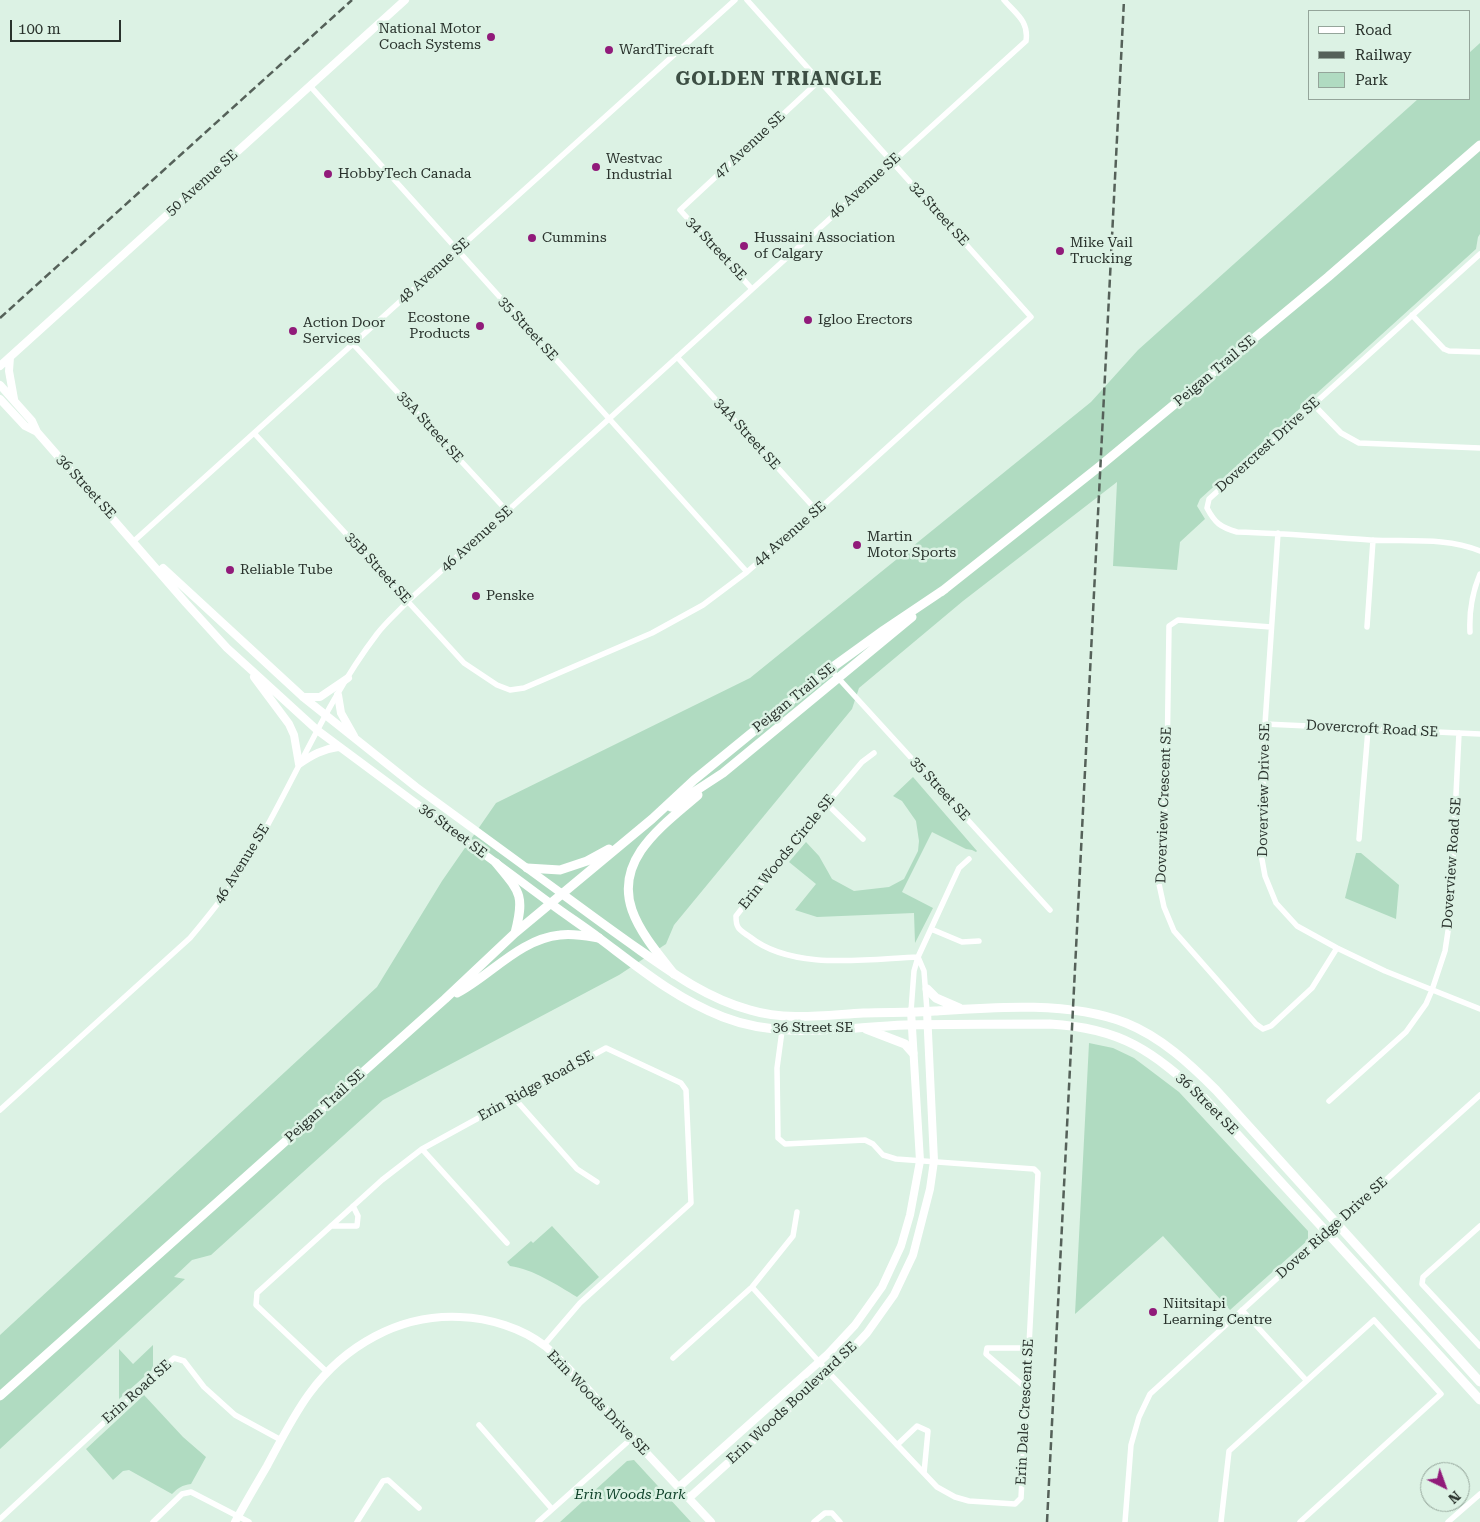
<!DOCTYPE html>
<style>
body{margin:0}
#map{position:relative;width:1480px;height:1522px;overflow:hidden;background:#dcf2e4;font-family:"Roboto Serif",serif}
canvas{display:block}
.legend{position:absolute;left:1308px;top:10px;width:162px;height:90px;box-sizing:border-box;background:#dcf2e4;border:1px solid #94a59a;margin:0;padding:6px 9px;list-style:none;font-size:15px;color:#29322c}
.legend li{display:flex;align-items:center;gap:10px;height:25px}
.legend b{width:25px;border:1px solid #94a59a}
.north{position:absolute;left:1420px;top:1462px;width:50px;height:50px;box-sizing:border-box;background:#dcf2e4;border:1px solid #94a59a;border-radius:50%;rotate:138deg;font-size:14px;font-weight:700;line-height:20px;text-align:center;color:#29322c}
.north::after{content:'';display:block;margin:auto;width:18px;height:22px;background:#911b7a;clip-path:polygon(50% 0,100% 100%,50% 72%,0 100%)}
.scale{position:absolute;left:10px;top:20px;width:111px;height:22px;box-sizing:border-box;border:2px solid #29322c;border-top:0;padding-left:6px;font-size:15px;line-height:18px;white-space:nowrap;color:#29322c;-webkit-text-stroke:4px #dcf2e4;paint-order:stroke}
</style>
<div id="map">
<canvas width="1480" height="1522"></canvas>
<ul class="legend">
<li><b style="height:6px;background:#fff"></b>Road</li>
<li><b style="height:6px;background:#556159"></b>Railway</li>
<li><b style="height:14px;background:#b0dbc1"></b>Park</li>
</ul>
<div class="north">N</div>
<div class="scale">100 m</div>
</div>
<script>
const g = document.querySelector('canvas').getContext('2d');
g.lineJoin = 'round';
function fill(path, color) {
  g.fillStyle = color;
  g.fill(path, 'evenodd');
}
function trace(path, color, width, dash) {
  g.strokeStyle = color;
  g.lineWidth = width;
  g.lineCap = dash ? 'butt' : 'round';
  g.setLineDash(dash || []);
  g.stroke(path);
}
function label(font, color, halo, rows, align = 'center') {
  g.font = font + ' "Roboto Serif",serif';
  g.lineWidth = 5;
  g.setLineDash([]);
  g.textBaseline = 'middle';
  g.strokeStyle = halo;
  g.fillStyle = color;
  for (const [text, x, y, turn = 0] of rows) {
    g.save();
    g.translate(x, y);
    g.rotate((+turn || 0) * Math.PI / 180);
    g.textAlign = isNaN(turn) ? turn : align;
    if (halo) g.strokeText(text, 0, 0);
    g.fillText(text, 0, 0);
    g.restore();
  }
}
fill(new Path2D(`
 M1480 43V234L1478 237 1476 249 1200 499 1197 506 1205 519 1180 542 1177 570 1113 566 1117 482 963 601 859 688 852 709 674 925 666 944 619 975 383 1100 211 1255 192 1260 174 1277 185 1279 0 1449V1335L377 987 442 881 496 803 750 678 1091 402 1138 350 1418 99H1469V53Z
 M913 777 977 851 976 852 972 850 966 849 932 832 902 892 933 908 915 943 914 913 817 917 795 910 816 884 789 862 806 842 819 856 832 879 854 891 889 887 904 879 918 851 919 841 916 821 902 801 893 796Z
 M1356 853H1361L1399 885 1396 919 1345 898Z
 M1089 1043 1113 1048 1134 1058 1179 1092 1308 1231V1240L1230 1310 1163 1236 1075 1314Z
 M552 1226 599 1277 577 1297C557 1285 533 1269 510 1266L507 1262 531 1241 533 1243Z
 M153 1345V1369L119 1399V1349L133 1364Z
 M144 1395 183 1437 206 1457 191 1484C182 1485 178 1488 172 1494L129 1470 123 1471 113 1480 86 1449Z
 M634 1460 691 1522H560L627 1461Z`), '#b0dbc1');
trace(new Path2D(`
 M310 86 747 572
 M1480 254 1209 499 1207 508C1215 523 1220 527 1237 532 1281 533 1326 537 1370 540 1407 542 1446 537 1480 551
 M752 289 680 210 819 81
 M1412 315 1444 349 1449 351 1480 352
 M353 344 507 511
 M677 357 817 511
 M1313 404 1341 433 1359 443 1480 448
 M254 433 464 663 497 685 510 690 524 688 652 633 703 605 747 572 817 511 1031 317 747 0
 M1278 533 1265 724 1261 854 1265 876 1276 903 1297 926 1337 948 1385 971 1480 1009
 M134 541 735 0
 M1271 627 1178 620 1169 626 1167 766 1159 884 1164 907 1174 931 1256 1024 1263 1029 1271 1026 1312 988 1337 948
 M1367 627 1373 540
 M1470 632C1469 611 1472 593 1480 574
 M830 669 1050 910
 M1265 724 1480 734
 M874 753 862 762 790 847 736 916C736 919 736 924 738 927 740 931 746 934 750 937 792 971 867 959 918 957
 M827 804 863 839
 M1359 839 1368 730
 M931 929 962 942 979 941
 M918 957 924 971 927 1011
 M911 1011 914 971 918 957 959 868 969 859
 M515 1099 577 1169 597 1182
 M1329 1101 1406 1032 1426 1004 1432 990 1445 951 1450 918 1459 733
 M0 1110 190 938C206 919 221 901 234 881 287 802 319 710 377 634 386 622 398 612 408 601L1026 41C1029 21 1016 14 1004 0
 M422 1149 507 1243
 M1337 1224 1480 1095
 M331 1226H357L358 1216 353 1206
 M1480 1226 1423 1277 1422 1284 1480 1346
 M752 1287 829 1373 937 1487 955 1497 969 1501 1015 1504 1021 1498 1038 1173 1034 1169 896 1159 883 1155 873 1144 865 1140 785 1144 778 1138 777 1068 782 1031
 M1242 1310 1306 1380
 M673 1358 752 1287 793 1236 797 1212
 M327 1372 256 1305 257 1293 382 1180 422 1149 606 1048 681 1083 686 1090 691 1203 580 1303 544 1345
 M1027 1389 986 1354 987 1348H1028
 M479 1425 552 1509
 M897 1445 917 1426 928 1431 924 1473
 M0 1519 174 1358 184 1361 204 1387 235 1415 281 1440
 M153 1522 182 1494 191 1492 249 1522
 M357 1522 383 1481 388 1480 419 1508
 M538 1522 632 1438
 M814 1522 825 1513H832L840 1522
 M1125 1522 1131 1445 1139 1417 1150 1394 1327 1233
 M1221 1522 1229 1451 1374 1320 1441 1394 1300 1522
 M1448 1522 1480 1494`), '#fff', 5.5);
trace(new Path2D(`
 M10 357 9 371 14 399
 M0 366 405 0
 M0 385 32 421 37 432 186 603 227 648 248 667 317 730 550 903
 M0 399 25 426 37 432
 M163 568 303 697 416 787 561 893
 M254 677 289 724 294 735 299 764C312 755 323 749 338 747
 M338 695 341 713 354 736
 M303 697H320L348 678
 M679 1487 828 1354 855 1325 882 1287 901 1246 910 1215 920 1161 911 1011
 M689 1498 838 1364 867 1333 894 1295 913 1255 930 1189 934 1161 927 1011
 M235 1522C245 1503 256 1485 267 1466 280 1442 293 1416 309 1394 344 1346 399 1314 460 1317 489 1318 522 1328 545 1346 569 1366 589 1391 610 1414 644 1450 677 1486 711 1522`), '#fff', 8);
trace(new Path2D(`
 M561 893C588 913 614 932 641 951 675 975 709 999 750 1010 786 1021 826 1015 863 1013 887 1012 911 1013 935 1011 993 1007 1070 1001 1126 1023 1161 1037 1190 1064 1216 1090L1480 1382
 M550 903C566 915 583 926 599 938 639 968 676 999 723 1017 782 1040 844 1027 906 1025 954 1024 1002 1024 1050 1024 1122 1028 1152 1051 1204 1098L1480 1400
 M927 989 936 998 959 1008
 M866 1029 905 1044 913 1053`), '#fff', 9);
trace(new Path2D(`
 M941 592 1100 466 1328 277 1480 145
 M671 807 723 773 912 617
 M496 863C520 892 525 895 515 933
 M527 868 560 870 587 861 609 849
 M674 974C659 955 640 933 632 910 614 858 665 824 698 795
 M457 993C491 975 520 939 560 935 573 933 587 936 599 938
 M0 1396 445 999 515 933 652 819 694 780 830 669 884 630 945 589`), '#fff', 9);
trace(new Path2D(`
 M0 318 352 0
 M1047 1522 1124 0`), '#556159', 2.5, [8, 4]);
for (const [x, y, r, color] of [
 [491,37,5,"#911b7a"],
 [609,50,5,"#911b7a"],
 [596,167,5,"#911b7a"],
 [328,174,5,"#911b7a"],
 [532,238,5,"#911b7a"],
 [744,246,5,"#911b7a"],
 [1060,251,5,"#911b7a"],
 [808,320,5,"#911b7a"],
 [480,326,5,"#911b7a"],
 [293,331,5,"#911b7a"],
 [857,545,5,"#911b7a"],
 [230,570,5,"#911b7a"],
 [476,596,5,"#911b7a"],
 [1153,1312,5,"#911b7a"]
]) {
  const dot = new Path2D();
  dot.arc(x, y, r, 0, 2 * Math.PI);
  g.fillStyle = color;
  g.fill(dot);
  trace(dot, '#dcf2e4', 2);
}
label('14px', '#29322c', '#dcf2e4', [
 ["National Motor",481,29,"right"],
 ["Coach Systems",481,45,"right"],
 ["WardTirecraft",619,50],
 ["Westvac",606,159],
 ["Industrial",606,175],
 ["HobbyTech Canada",338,174],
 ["Cummins",542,238],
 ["Hussaini Association",754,238],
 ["of Calgary",754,254],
 ["Mike Vail",1070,243],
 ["Trucking",1070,259],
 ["Ecostone",470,318,"right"],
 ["Products",470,334,"right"],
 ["Igloo Erectors",818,320],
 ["Action Door",303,323],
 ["Services",303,339],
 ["Martin",867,537],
 ["Motor Sports",867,553],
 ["Reliable Tube",240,570],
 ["Penske",486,596],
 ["Niitsitapi",1163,1304],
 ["Learning Centre",1163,1320]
], 'left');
label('14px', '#29322c', '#dcf2e4', [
 ["47 Avenue SE",750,145,-43],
 ["50 Avenue SE",202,183,-42],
 ["46 Avenue SE",865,186,-42],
 ["32 Street SE",939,214,48],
 ["34 Street SE",716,249,47],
 ["48 Avenue SE",434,271,-42],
 ["35 Street SE",528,329,48],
 ["Peigan Trail SE",1215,371,-40],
 ["35A Street SE",430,427,48],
 ["34A Street SE",747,434,48],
 ["Dovercrest Drive SE",1268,445,-42],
 ["36 Street SE",86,487,48],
 ["44 Avenue SE",790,534,-41],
 ["46 Avenue SE",477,539,-42],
 ["35B Street SE",378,568,48],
 ["Peigan Trail SE",794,698,-39],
 ["Dovercroft Road SE",1372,729,3],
 ["35 Street SE",940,789,48],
 ["Doverview Drive SE",1264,790,-89],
 ["Doverview Crescent SE",1164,805,-88],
 ["36 Street SE",453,831,37],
 ["Erin Woods Circle SE",787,852,-51],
 ["Doverview Road SE",1452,863,-86],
 ["46 Avenue SE",242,864,-58],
 ["36 Street SE",813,1028],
 ["Erin Ridge Road SE",536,1086,-29],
 ["36 Street SE",1207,1104,45],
 ["Peigan Trail SE",325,1106,-42],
 ["Dover Ridge Drive SE",1332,1228,-42],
 ["Erin Road SE",137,1392,-42],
 ["Erin Woods Drive SE",598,1403,46],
 ["Erin Woods Boulevard SE",792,1403,-43],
 ["Erin Dale Crescent SE",1025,1412,-87]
]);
label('italic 14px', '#0c3f27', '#dcf2e4', [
 ["Erin Woods Park",630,1495]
]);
g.letterSpacing = '1px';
label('bold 19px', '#3d4f44', '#dcf2e4', [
 ["GOLDEN TRIANGLE",779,79]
]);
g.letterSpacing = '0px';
</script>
